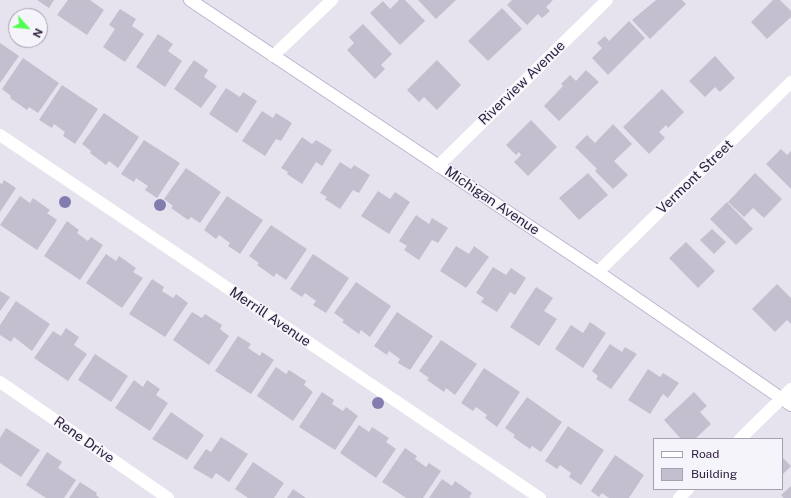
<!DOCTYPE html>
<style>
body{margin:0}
#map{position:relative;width:791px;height:498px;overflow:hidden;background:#e6e3ee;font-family:"Public Sans",sans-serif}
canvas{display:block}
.legend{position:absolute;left:653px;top:438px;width:130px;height:52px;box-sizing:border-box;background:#f5f4fa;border:1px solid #a6a0b0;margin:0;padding:5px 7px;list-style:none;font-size:12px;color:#302141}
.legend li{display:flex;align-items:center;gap:8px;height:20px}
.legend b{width:20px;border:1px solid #a6a0b0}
.north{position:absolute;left:8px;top:8px;width:40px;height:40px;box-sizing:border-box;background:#f5f4fa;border:1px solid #a6a0b0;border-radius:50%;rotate:117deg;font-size:11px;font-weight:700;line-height:16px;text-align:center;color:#302141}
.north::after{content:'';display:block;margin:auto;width:14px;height:18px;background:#52fe51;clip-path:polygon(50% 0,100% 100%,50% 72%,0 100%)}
</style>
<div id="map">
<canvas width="791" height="498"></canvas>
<ul class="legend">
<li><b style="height:5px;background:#fff"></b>Road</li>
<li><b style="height:11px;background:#c4bfcf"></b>Building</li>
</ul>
<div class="north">N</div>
</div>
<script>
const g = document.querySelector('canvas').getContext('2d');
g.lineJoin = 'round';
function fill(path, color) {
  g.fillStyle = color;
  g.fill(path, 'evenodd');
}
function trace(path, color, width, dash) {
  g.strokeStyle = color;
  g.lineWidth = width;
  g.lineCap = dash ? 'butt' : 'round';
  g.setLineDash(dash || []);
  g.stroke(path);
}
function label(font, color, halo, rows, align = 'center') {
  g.font = font + ' "Public Sans",sans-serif';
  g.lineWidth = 3;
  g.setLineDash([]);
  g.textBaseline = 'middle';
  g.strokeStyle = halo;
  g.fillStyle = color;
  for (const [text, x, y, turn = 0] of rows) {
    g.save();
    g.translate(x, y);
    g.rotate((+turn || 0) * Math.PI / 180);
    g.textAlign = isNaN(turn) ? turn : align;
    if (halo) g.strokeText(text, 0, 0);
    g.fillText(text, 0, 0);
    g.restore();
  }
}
fill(new Path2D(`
 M37 0H54L49 8Z
 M68 0H90L104 10 87 35 57 15Z
 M399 0H405L425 21 400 45 370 13 383 1 390 9Z
 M418 0H456L436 19Z
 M512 0H553L546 7 550 11 542 18 538 14 527 25 507 5Z
 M656 0H682L686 4 650 39 632 20Z
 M773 0H780L791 11V17L767 39 751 22Z
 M502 8 522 29 488 61 468 41Z
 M120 9 136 19 132 26 144 34 125 62 103 47 115 29 109 25Z
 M629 21 645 38 608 75 592 58 602 48 597 43 605 36 609 41Z
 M363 24 392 54 381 65 385 69 375 79 347 50 354 43 349 37Z
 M158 34 173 44 168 51 182 61 165 87 136 67Z
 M0 43 19 56 0 83Z
 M715 56 735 78 720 92 715 87 705 97 689 81Z
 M23 58 59 83 38 113 29 107 27 110 10 98 11 96 2 89Z
 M194 60 208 70 204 77 217 86 201 108 174 89Z
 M437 60 461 85 437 110 424 97 419 102 407 90Z
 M586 70 599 82 559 121 544 106 563 86 561 84 570 75 576 81Z
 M62 85 98 109 75 144 63 136 65 132 54 124 52 128 39 120Z
 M226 88 240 97 243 92 257 101 237 133 209 114Z
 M662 89 684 112 668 128 666 125 659 132 665 138 649 154 623 127Z
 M262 111 273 118 276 113 292 123 281 141 276 139 265 156 242 141Z
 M104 113 139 137 118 168 109 161 106 165 90 153 91 151 82 144Z
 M531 120 557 147 528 176 514 162 521 155 519 152 516 155 506 145Z
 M613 124 632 144 614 161 628 175 613 189 595 171 597 169 575 147 587 135 595 143Z
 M302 137 312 144 316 140 332 150 322 166 316 162 302 184 287 174 288 172 281 168Z
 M144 140 180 163 157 198 145 190 148 186 136 178 134 182 121 174Z
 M781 149 787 155 791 151V189L766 164Z
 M340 162 351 169 354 165 370 175 359 193 353 190 340 209 325 199 327 197 320 193Z
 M186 168 221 192 200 223 191 217 188 220 171 208 173 206 164 199Z
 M588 173 608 195 579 220 559 198Z
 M755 173 782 199 764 218 753 208 744 217 728 202Z
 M4 180 16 188 0 212V183L2 184Z
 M378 191 390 199 395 192 410 202 389 234 361 216Z
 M20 196 30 203 33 198 50 210 47 213 57 220 37 250 0 225Z
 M227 196 263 220 240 254 228 246 230 243 219 235 216 239 204 230Z
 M727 202 753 229 736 245 710 219Z
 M416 215 429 224 432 218 448 228 438 243 432 240 419 260 404 250 407 246 399 241Z
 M67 221 79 230 77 233 88 241 91 237 103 245 80 280 44 256Z
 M271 225 307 249 286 280 276 273 274 277 257 265 259 263 249 256Z
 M712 229 726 242 714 254 700 240Z
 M686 242 715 271 698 288 669 258Z
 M456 246 469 254 474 246 489 257 466 288 440 271Z
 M106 254 116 261 119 256 136 268 133 272 143 278 122 308 86 283Z
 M313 254 349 278 326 313 313 305 316 301 305 293 302 297 290 289Z
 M493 267 506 275 511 268 526 278 515 295 510 292 497 312 481 302 484 298 476 293Z
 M152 279 164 287 162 291 173 298 176 294 188 303 165 337 129 314Z
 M356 282 391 306 370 337 361 330 359 334 342 322 344 320 334 313Z
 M777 284 791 298V324L787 320 775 332 752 309Z
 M536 287 553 298 544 311 557 319 539 346 510 327Z
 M0 291 10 297 0 311Z
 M16 301 50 324 32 351 14 337 11 342 0 335V325Z
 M192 312 202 318 205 314 222 325 220 329 229 336 209 365 173 340Z
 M397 312 433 336 410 370 398 363 400 359 389 351 387 355 374 346Z
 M590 322 606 333 583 368 555 349 571 325 583 333Z
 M66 328 79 337 74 345 87 354 68 381 34 358 53 331 61 336Z
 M238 336 251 344 248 348 260 356 262 352 274 360 251 394 215 371Z
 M441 340 477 364 455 395 446 388 444 392 427 380 429 378 419 371Z
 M610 344 622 352 625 347 637 354 611 389 596 379 598 376 592 371Z
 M95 354 128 376 111 402 78 380Z
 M276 367 286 374 289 370 306 381 304 385 313 392 293 421 257 396Z
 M484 368 520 392 497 427 485 418 487 415 476 407 473 411 461 403Z
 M648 369 660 377 663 373 679 383 668 398 663 394 650 414 628 400Z
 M134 380 143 387 147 380 160 389 156 395 168 403 150 431 115 408Z
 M322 392 334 400 332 404 343 411 346 407 358 416 335 450 299 427Z
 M694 392 707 406 700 412 711 424 695 439H681L664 420Z
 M527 397 562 422 541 452 532 446 530 449 513 437 515 435 505 428Z
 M171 412 204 435 187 460 152 439Z
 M359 425 369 432 372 427 389 438 386 442 396 449 376 478 340 453Z
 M568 426 604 450 581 485 569 477 571 473 560 465 557 469 545 461Z
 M6 428 40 450 21 477 0 463V438Z
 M221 437 248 454 229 482 216 473 212 479 193 468 206 449 211 452Z
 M405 448 417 456 415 459 426 467 429 463 441 471 423 498H406L382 482Z
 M47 452 62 462 58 468 76 480 64 498H46L26 485Z
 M615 455 644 475 629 498H609L602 493 599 497 591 491Z
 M782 457 791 466 782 475Z
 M253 462 284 483 274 498H248L235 489Z
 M442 479 452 486 455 481 472 493 469 497 471 498H429Z
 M80 482 97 493 96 495 100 498H69Z
 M791 486V498H784L781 495Z
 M293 489 306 498H287Z`), '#c4bfcf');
const secondary = new Path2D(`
 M190 0 598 272 791 405`);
trace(secondary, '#bfb5cf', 14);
trace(new Path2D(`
 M273 56 332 0
 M0 135 540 498
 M438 166 607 0
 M598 272 791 82
 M0 382 168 498
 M740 439 791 389
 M679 498 688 489`), '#fff', 12);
trace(secondary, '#fff', 12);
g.fillStyle = '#837caf';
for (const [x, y] of [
 [65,202],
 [160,205],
 [378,403]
]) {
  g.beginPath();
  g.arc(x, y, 6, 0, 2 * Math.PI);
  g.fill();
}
label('14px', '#302141', '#f5f4fa', [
 ["Riverview Avenue",522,83,-44],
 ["Vermont Street",695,177,-44],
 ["Michigan Avenue",492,201,34],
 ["Merrill Avenue",270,317,34],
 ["Rene Drive",84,440,35]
]);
</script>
